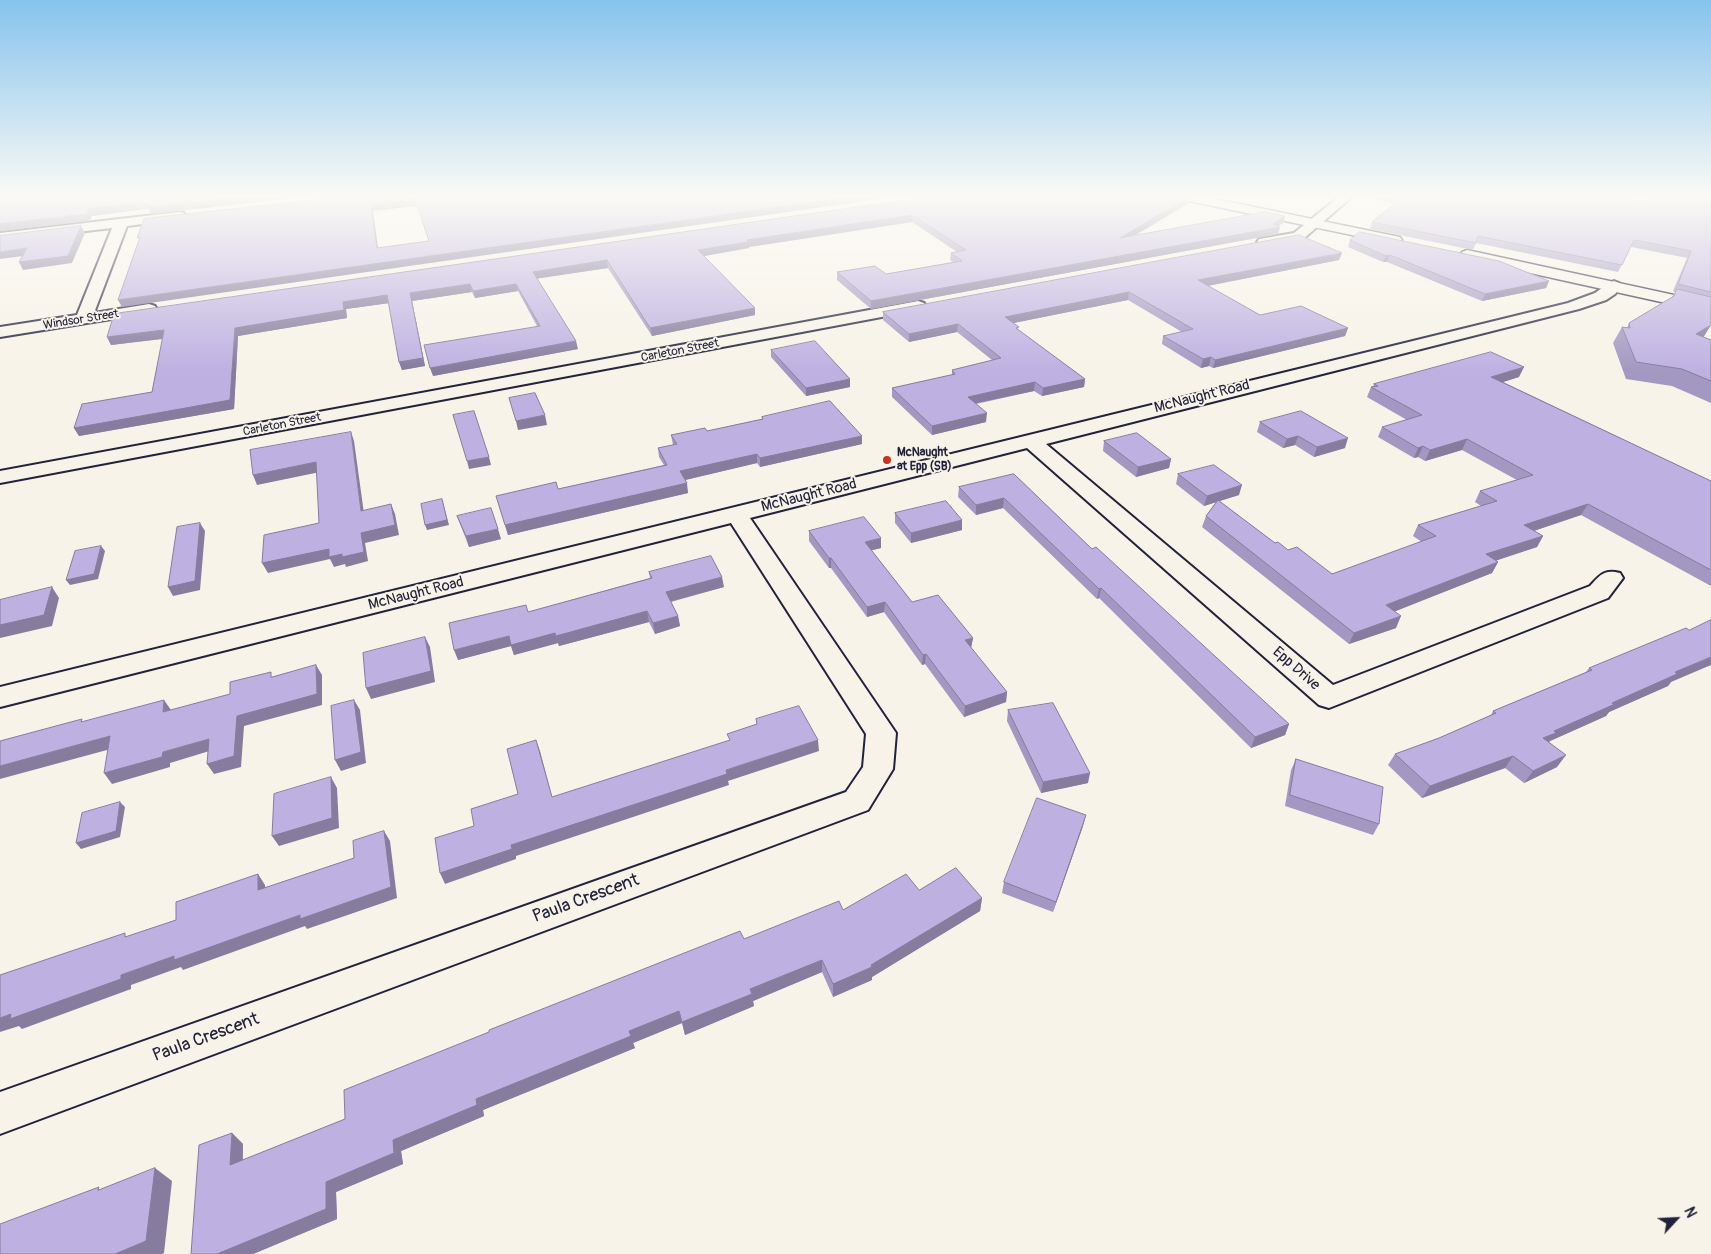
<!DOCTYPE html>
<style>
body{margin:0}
#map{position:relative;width:1711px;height:1254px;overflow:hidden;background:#f7f3e8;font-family:Pangolin,sans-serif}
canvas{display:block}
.north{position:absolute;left:1651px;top:1194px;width:50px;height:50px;-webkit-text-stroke:4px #f7f3e8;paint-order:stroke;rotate:65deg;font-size:14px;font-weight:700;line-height:20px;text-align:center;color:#22223b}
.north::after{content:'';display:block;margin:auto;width:18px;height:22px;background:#22223b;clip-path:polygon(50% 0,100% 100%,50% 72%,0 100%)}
</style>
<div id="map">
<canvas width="1711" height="1254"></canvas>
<div class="north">N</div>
</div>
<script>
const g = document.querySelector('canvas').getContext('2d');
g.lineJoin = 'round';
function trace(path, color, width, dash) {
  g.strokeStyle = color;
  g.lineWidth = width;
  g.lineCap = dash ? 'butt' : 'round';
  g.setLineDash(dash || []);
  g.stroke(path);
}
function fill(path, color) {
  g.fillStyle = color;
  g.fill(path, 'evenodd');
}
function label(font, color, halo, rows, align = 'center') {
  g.font = font + ' Pangolin,sans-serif';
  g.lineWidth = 4;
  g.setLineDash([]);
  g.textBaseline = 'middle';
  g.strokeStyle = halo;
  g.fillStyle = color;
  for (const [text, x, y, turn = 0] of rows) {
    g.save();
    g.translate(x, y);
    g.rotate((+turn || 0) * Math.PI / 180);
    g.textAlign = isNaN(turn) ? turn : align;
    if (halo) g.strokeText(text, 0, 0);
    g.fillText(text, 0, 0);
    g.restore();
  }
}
const street = new Path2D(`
 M1340 196H1353L1303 239 1264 246 1257 242 1259 239 1294 233Z
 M179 212 184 213 186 216 184 219 127 226 94 313 149 304 155 306 157 309 155 312 0 337V327L77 315 112 228 0 241V233Z
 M1614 281 1619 283 1622 286 1615 294 1606 300 1579 309 1046 444 1333 685 1590 586C1600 575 1604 569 1620 573L1623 578 1608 598 1329 708 1319 705 1027 448 750 518 896 733 893 769 868 810 0 1134V1092L846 792 863 767 866 734 731 523 0 707V687L1568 303 1595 293 1609 283Z
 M918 301 924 303 926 306 924 309 0 483V471Z`);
const secondary = new Path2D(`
 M1177 196H1201L1395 236 1400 237 1402 240 1400 243 1395 244 1184 200Z
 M1467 250 1711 303V313L1462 258 1459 255 1462 252Z`);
trace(street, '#22223b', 4);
trace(secondary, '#22223b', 3);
fill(street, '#f7f3e8');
fill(secondary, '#f7f3e8');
fill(new Path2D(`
 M0 196H309L151 214 149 209 139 210 92 216 90 221Z
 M934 196H1190L1189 203 1135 235 1285 216 1283 223 1278 226V234L871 309 837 280V272L886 274 953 262 950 260 951 253 957 252 912 222 749 247V248L704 256 755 315 652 336 608 268 537 278 578 349 433 376 537 326 518 291 475 298 472 292 412 301 425 366 402 370 399 362 389 303 346 309 347 318 238 336 234 409 79 436 74 428 152 392 163 339 111 345 107 337Z
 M1298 196H1322L1317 199Z
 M1360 196H1611L1644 201 1711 196V325L1703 337 1711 340V403L1672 386 1626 379 1613 343 1622 327 1627 328 1629 323 1672 297 1675 292 1673 291 1687 258 1631 247 1618 272 1476 243 1473 250 1370 229 1372 222 1396 204Z
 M1350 240 1549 281 1546 288 1482 301 1387 262H1383L1348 247Z
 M1339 260 1208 286 1260 315 1348 328 1345 336 1213 368 1209 366 1201 368 1162 344 1163 336 1182 332 1128 300 1013 323 1019 330 1085 379 1084 387 1042 396 1034 391 976 404 986 422 932 435 892 397V388L952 375V370L992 360 957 332 909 342 883 320V312Z
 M771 350 850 387 806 396 771 357Z
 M1519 377 1503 382 1711 481V586L1581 515 1534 531 1543 536 1537 547 1496 560 1498 562 1492 573 1394 611 1396 628 1349 644 1202 527 1206 516 1216 502 1204 506 1176 484 1178 474 1239 495 1219 501 1275 543 1332 574 1422 542 1413 536 1418 525 1481 506 1475 502 1480 491 1517 480 1462 450 1425 461 1418 457 1414 458 1378 437 1382 427 1407 420 1367 397 1371 387H1373L1374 384Z
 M762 417 862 444 760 467 757 463 685 480 688 493 508 535 496 496 558 489 664 465 659 457 658 448 673 445 671 435 707 431 762 419Z
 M1260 422 1345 448 1314 457 1295 445 1283 448 1257 432Z
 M1104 441 1171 459 1169 468 1136 477 1103 451Z
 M1014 474 1092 549 1289 724 1285 735 1251 748 1099 598 1097 599 1003 508 976 515 958 497 959 487Z
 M895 513 962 520V530L911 543 895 523Z
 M457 516 501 539 469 547Z
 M809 531 881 548 871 550 912 602 973 638 971 648 1007 692 1006 702 964 717 925 664 922 665 884 612 867 617 831 568H829L809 541Z
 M649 572 724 587 671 602 678 616 680 626 655 634 649 622 559 646 558 643 514 655 511 646 458 660 528 612 650 578Z
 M1689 630 1671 682 1668 686 1609 712 1606 716 1550 741 1549 742 1557 767 1524 783 1505 768 1422 798 1388 765 1395 754 1439 738 1491 715 1493 711 1586 672 1589 668Z
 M1008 710 1088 783 1041 793 1007 721Z
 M1296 759 1379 824 1373 835 1285 806 1291 770Z
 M1083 826 1053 912 1002 893 1004 882Z
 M919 890 982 898 980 911 872 977V980L833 997 822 972 753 1001 754 1006 685 1035 682 1023 633 1043 635 1048 483 1110 484 1116 401 1151 403 1164 336 1192 337 1219 253 1254H191L232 1133 243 1144V1160L345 1119 744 939 843 910Z`), '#a398c2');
fill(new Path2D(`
 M251 196H309L151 214 148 207Z
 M856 196H900L122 307 118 300Z
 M1190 196 1189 203 1119 245 1120 238Z
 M1318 196H1322L1317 199Z
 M415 199 417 206 373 211 379 255 377 248 371 205Z
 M136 203 139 210 92 216 90 221 0 231V224L89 209Z
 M912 215V222L749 247V248L698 257V250L747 240Z
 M1285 216 1283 223 1275 228 1280 227 1278 234 871 309V301L1273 224Z
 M81 226 85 233 72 263 23 270 19 262Z
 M27 248 31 255 0 259V252Z
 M1342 253 1339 260 1196 288 1198 280Z
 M1390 255 1387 262H1383L1386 256Z
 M607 260 608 268 535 279 533 272Z
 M1549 281 1546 288 1482 301 1485 294Z
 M470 284 472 292 412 301 425 366 402 370 399 362 410 293Z
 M516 284 518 291 475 298 473 291Z
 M1129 292 1128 300 1004 325 1005 317Z
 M387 295 390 303 346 309 347 318 238 336 234 409 79 436 74 428 230 400 235 328 343 302Z
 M755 308V315L652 336 650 328Z
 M958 324 957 332 909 342V334Z
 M1711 325 1701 341 1696 334Z
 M1348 328 1345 336 1213 368 1215 360Z
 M164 330 168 338 111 345 107 337Z
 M576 341 578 349 433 376 430 368Z
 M1211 357 1209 366 1201 368 1203 359Z
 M1524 367 1519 377 1487 387 1491 377Z
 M850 379V387L806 396V388Z
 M1085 379 1084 387 1042 396 1043 388Z
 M1035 382 1034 391 967 405 968 397Z
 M987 413 986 422 932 435V426Z
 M545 415 547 425 518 430 516 421Z
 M351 432 354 441 365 521 361 511Z
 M862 436V444L760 467V458Z
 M1298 436 1295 445 1283 448 1287 439Z
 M1348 438 1345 448 1314 457 1317 447Z
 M1467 439 1462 450 1425 461 1430 450Z
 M1423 446 1418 457 1414 458 1418 448Z
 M757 454V463L681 481 680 471Z
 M489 457 491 465 469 469 467 461Z
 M1171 459 1169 468 1136 477 1138 467Z
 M316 462 320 472 257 485 253 475Z
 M687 483 688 493 508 535 505 525Z
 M1242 485 1239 495 1204 506 1207 496Z
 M1004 498 1003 508 976 515V505Z
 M442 499 449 525 427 530 425 525Z
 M391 504 395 514 399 535 365 543 368 561 346 567 345 564 334 567 330 559 268 573 262 563 361 533Z
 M1588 504 1581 515 1518 536 1524 525Z
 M962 520V530L911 543V533Z
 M200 523 205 531 200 590 173 596 168 587Z
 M498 529 501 539 469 547 466 536Z
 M1543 536 1537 547 1480 566 1486 554Z
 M881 538V548L865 552V542Z
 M101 546 105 551 98 579 70 585 66 580Z
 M829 558H831V568H829Z
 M1498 562 1492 573 1381 617 1386 605Z
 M722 577 724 587 668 602 666 592Z
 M52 587 59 598 52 626 0 638V625Z
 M1101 588 1099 598 1097 599 1099 589Z
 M885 602 884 612 867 617V607Z
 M647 611 649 622 559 646 556 636Z
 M678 616 680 626 655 634 653 623Z
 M1401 616 1396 628 1349 644 1354 633Z
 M555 633 558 643 514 655 511 646 458 660 454 650 509 636Z
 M425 637 430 647 435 682 371 699 366 688Z
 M973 638 971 648 965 640Z
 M926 654 925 664 922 665 923 655Z
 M1711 657V665L1671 682 1668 686 1609 712 1606 716 1550 741 1547 744 1543 738 1554 731 1612 703 1675 672Z
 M316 665 322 675V705L244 726 241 767 214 774 207 764 237 716Z
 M1007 692 1006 702 964 717 965 706Z
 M164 700 171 710 163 712Z
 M354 700 360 710 366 763 341 771 335 760Z
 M1289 724 1285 735 1251 748 1255 737Z
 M110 736 118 747 0 779V766Z
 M209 739 216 749 170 763V767L112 784 104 773 163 752Z
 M536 740 540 751 555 808 552 797Z
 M818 740 819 751 728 781 729 785 516 856V859L445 884 440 873 511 845 726 770Z
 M1566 755 1557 767 1524 783 1533 771Z
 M1513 756 1505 768 1422 798 1430 786Z
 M1090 773 1088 783 1041 793 1043 782Z
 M331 777 337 788 339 828 279 846 272 836Z
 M120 802 125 807 120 837 81 849 76 843Z
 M1086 815 1083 826 1053 912 1056 902Z
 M384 831 390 841 397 898 307 929 305 926 183 970 181 967 131 985V989L22 1029 19 1026 0 1032V1018L174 956 300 915Z
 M258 874 265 885 266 901 258 890Z
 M982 898 980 911 872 977V980L833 997V984L871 965Z
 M822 960V972L753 1001 754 1006 685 1035 682 1022 750 989Z
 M679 1011 682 1023 633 1043 635 1048 483 1110 484 1116 401 1151 403 1164 336 1192 337 1219 253 1254H217L326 1182 393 1140 476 1099 629 1031Z
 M232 1133 243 1144 242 1175 230 1165Z
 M155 1168 172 1181 164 1253 162 1254H115Z`), '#857c9e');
const building = new Path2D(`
 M0 196H251L148 207 150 203H136L89 209 87 214 0 224Z
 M348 196H856L118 300 140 237 137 238 144 219ZM415 199 429 241 377 248 371 205Z
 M934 196H1190L1120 238 1264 212 1285 216 1273 224 1280 227 871 301 837 272 875 266 886 274 962 261 951 253 966 250 912 215 747 240 748 242 698 250 755 308 650 328 607 260 533 272 576 341 430 368 424 345 540 326 516 284 473 291 470 284 410 293 423 358 399 362 387 295 343 302 344 310 235 328 230 400 74 428 82 404 152 392 164 330 107 337 114 314Z
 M1390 196H1611L1644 201 1647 196H1711V292L1678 284 1691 251 1634 240 1622 265 1478 236 1476 243 1372 222 1402 198Z
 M81 226 68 256 19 262 27 248 0 252V236Z
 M1360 232 1499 261 1549 281 1485 294 1390 255 1386 256 1350 240Z
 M1299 235 1342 253 1198 280 1260 315 1301 306 1348 328 1215 360 1211 357 1203 359 1163 336 1193 329 1129 292 1005 317 1019 327 1016 328 1085 379 1043 388 1035 382 968 397 987 413 932 426 892 388 955 374 952 370 1001 358 958 324 909 334 883 312Z
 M1677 289 1711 297V325L1696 334 1711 340V381L1682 369 1636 362 1622 327 1630 328 1629 323 1674 296Z
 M815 341 850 379 806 388 771 350Z
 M1491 352 1524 367 1491 377 1711 481V570L1588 504 1524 525 1543 536 1486 554 1498 562 1386 605 1401 616 1354 633 1206 516 1218 500 1275 543 1278 542 1288 550 1297 547 1332 574 1436 536 1418 525 1497 501 1480 491 1533 475 1467 439 1430 450 1423 446 1418 448 1382 427 1422 415 1371 387 1378 386 1374 384Z
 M535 393 545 415 516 421 509 398Z
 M830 401 862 436 760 458 757 454 680 471 687 483 505 525 496 496 556 482 558 489 667 465 658 448 677 444 671 435 705 428 707 431 763 419 762 417Z
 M474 411 489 457 467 461 453 415Z
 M1301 411 1348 438 1317 447 1298 436 1287 439 1260 422Z
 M351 432 361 511 391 504 395 525 361 533 364 552 342 557V554L329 557V549L262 563 264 535 319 523 316 462 253 475 250 450Z
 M1137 433 1171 459 1138 467 1104 441Z
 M1214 465 1242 485 1207 496 1178 474Z
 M1014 474 1092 549 1096 547 1289 724 1255 737 1101 588 1099 589 1004 498 976 505 959 487Z
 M442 499 447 520 425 525 421 504Z
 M946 501 962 520 911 533 895 513Z
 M491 508 498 529 466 536 457 516Z
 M864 517 881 538 865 542 912 602 938 595 973 638 965 640 1007 692 965 706 926 654 923 655 885 602 867 607 831 558H829L809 531Z
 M200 523 195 581 168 587 177 527Z
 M101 546 94 574 66 580 75 551Z
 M711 556 722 577 666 592 678 616 653 623 647 611 556 636 555 633 511 645 509 636 454 650 449 623 526 605 528 612 652 578 649 572Z
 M52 587 44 615 0 625V600Z
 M1711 620V657L1675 672 1677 674 1612 703 1615 704 1554 731 1556 733 1543 738 1566 755 1533 771 1513 756 1430 786 1395 754 1439 738 1496 713 1493 711 1592 670 1589 668 1686 628 1689 630Z
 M425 637 431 671 366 688 363 653Z
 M316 665 317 694 237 716 234 756 207 764 209 739 163 752 162 757 104 773 110 736 0 766V741L82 719 81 722 164 700 163 712 230 694V682L271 672V677Z
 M354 700 361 752 335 760 331 706Z
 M1053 703 1090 773 1043 782 1008 710Z
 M799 706 818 740 726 770 727 774 511 845 512 849 440 873 435 838 474 826 471 809 518 794 507 749 536 740 552 797 730 740 727 734 757 724 756 719Z
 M1296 759 1383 787 1379 824 1290 795Z
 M331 777 332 818 272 836 274 794Z
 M1037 798 1086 815 1056 902 1004 882Z
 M120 802 116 831 76 843 82 813Z
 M384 831 391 887 300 919V915L174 960V956L121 975V979L10 1019 11 1014 0 1018V975L125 933V937L176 920V902L258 874V890L354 858 353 841Z
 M956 868 982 898 871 965 872 967 833 984 822 960 750 989 752 994 682 1022 679 1011 629 1031 631 1036 476 1099 477 1105 393 1140 394 1153 326 1182V1209L217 1254H191L199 1145 232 1133 230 1165 345 1119 344 1090 489 1032V1030L740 931 744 939 839 901 843 910 906 874 919 890Z
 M155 1168 146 1241 115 1254H0V1224L99 1187 98 1190Z`);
fill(building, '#beb1e2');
trace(building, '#857c9e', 1);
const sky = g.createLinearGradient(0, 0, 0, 371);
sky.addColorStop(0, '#86c3ed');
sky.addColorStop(0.53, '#fbfaf5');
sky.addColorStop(1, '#fbfaf500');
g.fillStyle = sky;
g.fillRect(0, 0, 1711, 371);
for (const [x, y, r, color] of [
 [887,460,5,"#c8321e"]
]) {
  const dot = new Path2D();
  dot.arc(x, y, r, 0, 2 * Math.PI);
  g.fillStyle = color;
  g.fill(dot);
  trace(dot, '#f7f3e8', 2);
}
label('12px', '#22223b', '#f7f3e8', [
 ["Windsor Street",81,320,-9],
 ["Carleton Street",680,351,-11],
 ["Carleton Street",282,425,-11]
]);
label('bold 12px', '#22223b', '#f7f3e8', [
 ["McNaught",897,453],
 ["at Epp (SB)",897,467]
], 'left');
label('15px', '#22223b', '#f7f3e8', [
 ["McNaught Road",1202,397,-14],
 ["McNaught Road",809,496,-14],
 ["McNaught Road",416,594,-14],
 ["Epp Drive",1296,669,41]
]);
label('18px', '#22223b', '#f7f3e8', [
 ["Paula Crescent",586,899,-20],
 ["Paula Crescent",206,1038,-20]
]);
</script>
